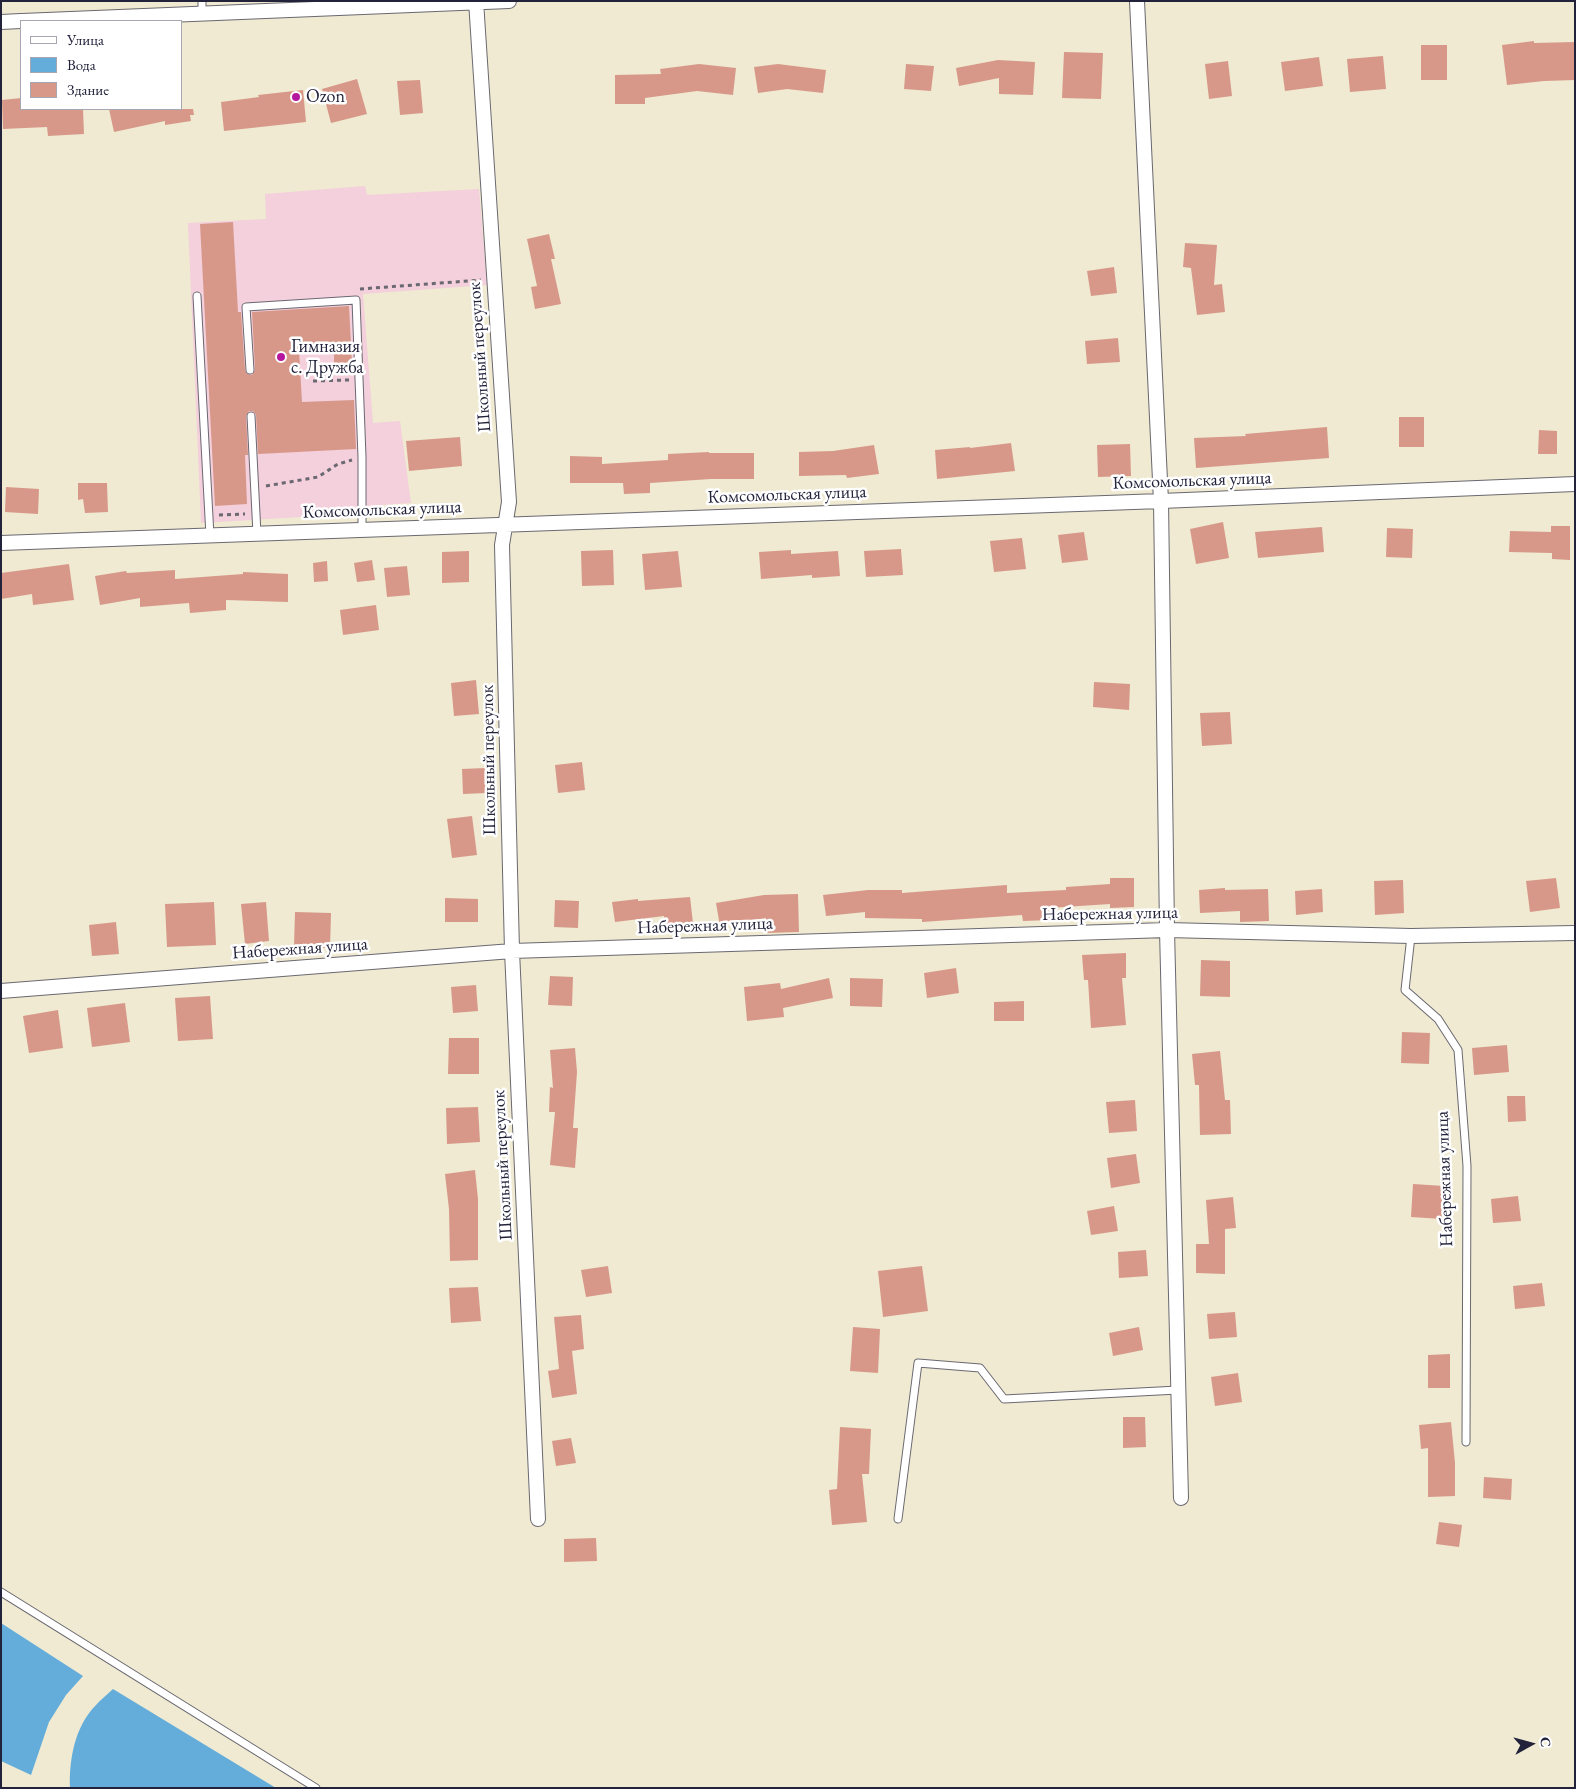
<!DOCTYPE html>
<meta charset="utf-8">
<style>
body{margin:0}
#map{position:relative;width:1576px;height:1789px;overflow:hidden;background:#efead1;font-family:"EB Garamond",serif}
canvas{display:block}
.frame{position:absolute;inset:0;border:2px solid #22223b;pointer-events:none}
.legend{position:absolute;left:20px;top:20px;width:162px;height:90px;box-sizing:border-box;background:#fff;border:1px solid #a7a7b1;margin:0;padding:6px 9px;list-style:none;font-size:15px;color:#22223b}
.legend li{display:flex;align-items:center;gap:10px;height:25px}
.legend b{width:25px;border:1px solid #a7a7b1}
.north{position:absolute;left:1506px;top:1719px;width:50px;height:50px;-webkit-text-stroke:4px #fff;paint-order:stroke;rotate:83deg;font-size:14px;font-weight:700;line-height:20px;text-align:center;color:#22223b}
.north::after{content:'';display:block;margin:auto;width:18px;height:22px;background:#22223b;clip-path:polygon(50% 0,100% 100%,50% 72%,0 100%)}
</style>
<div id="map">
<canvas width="1576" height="1789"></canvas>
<div class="frame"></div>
<ul class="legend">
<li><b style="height:6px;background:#fff"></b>Улица</li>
<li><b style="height:14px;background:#64addb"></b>Вода</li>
<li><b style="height:14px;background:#d79889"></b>Здание</li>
</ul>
<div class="north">С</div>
</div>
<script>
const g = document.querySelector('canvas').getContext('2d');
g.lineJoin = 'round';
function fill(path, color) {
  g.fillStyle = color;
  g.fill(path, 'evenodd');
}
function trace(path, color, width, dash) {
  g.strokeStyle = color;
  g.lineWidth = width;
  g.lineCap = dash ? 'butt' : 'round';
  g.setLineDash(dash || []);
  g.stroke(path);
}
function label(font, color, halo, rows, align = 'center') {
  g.font = font + ' "EB Garamond",serif';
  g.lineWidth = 5;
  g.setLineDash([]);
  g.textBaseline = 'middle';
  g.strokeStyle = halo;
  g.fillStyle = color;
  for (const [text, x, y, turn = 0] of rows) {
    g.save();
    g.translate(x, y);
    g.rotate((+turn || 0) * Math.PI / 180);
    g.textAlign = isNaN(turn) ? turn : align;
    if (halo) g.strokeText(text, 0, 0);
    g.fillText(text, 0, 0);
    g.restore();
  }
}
fill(new Path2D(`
 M365 186 367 195 479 189 487 285 363 294 373 423 400 421 411 503 368 506V513L201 523 188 223 266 219 265 194Z`), '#f4cfdc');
fill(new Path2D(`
 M1 1623 83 1676 66 1695 49 1722 31 1775 1 1761Z
 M113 1689 276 1788H70C69 1759 75 1726 96 1705 101 1699 108 1694 113 1689Z`), '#64addb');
fill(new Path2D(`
 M1534 41V43L1575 42V80L1544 81 1507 85 1502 45Z
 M1421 45H1447V80H1421Z
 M1064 52 1103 53 1101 99 1062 98Z
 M1383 56 1386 89 1350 92 1347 59Z
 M1319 57 1323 86 1285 91 1281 62Z
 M998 60 1035 62 1033 95 999 94V78L959 86 956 68Z
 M1228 61 1232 96 1209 99 1205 64Z
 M699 64 736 68 733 95 697 91 645 98V104H615V75L661 74 660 69Z
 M778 64 826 70 823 93 787 89 758 93 754 67Z
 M906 64 934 66 931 91 904 89Z
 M357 79 367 114 331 123 322 89Z
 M420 80 423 113 400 115 397 81Z
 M303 90 306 122 224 131 221 102 259 97 258 95Z
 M21 98V109H83L84 134 48 136 47 127 3 129 2 100Z
 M109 109H193L194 115H190L191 121 165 125V121L114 132Z
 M233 222 238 312H241L245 370 247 374 252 375 255 370 252 312 349 306 352 363 334 364V348L299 350 302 402 354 400 356 449 258 454 256 415 253 411H249L246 416 248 455H245L247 504 215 506 200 224Z
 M549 234 555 259H551L561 304 535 309 531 287 537 286 527 239Z
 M1185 243 1217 245 1214 285 1222 284 1225 312 1197 315 1191 268 1183 267Z
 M1114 267 1117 293 1091 296 1087 271Z
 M1118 338 1120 362 1087 364 1085 341Z
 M1399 417H1424V447H1399Z
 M1327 427 1329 458 1196 468 1194 438 1246 436 1245 434Z
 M1539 430 1557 431V454H1538Z
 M460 437 462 466 409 471 406 441Z
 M1011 443 1015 471 937 479 935 450 970 447V448Z
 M1130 444 1131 476 1098 477 1097 445Z
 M874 445 879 474 847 478 846 475 799 476V452L833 451Z
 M709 452V453H754V479H711L650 483V493L624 494 623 483H570V456L602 457V464L668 460V454Z
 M78 483H107L108 512 85 513 83 499 78 500Z
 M6 487 39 489 38 514 5 512Z
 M1223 522 1229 558 1196 564 1190 529Z
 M1551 526H1570V560L1552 559V553L1509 552 1510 531 1551 532Z
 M1322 527 1324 552 1258 558 1255 532Z
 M1387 528 1413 529 1412 558 1386 557Z
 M1084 532 1088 560 1062 563 1058 535Z
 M1022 538 1026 569 994 572 990 541Z
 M901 549 903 575 866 577 864 551Z
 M613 550 614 585 582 586 581 551Z
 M791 550V554L838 551 840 576 812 578V575L761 579 759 552Z
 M469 551V582L442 583V552Z
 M678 551 682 587 645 590 642 554Z
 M372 560 375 580 357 582 354 563Z
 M327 561 328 581 314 582 313 563Z
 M69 564 74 600 33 605 32 594 1 599V573Z
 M407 566 410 595 387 597 384 568Z
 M175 570V579L243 574V572L288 574V602L226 600V610L190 613 189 603 140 607V598L100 605 95 576 126 571 127 573Z
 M376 605 379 630 343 635 340 610Z
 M476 680 479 714 454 716 451 683Z
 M1094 682 1130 684 1129 710 1093 707Z
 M1230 712 1232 744 1202 746 1200 713Z
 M582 762 585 790 558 793 555 765Z
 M485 768 486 793 463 794 462 769Z
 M472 816 477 855 452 858 447 819Z
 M1110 878H1134V907L1110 908V904L1049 908 1050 920 1023 921 1022 915 922 922V919L865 918V912L826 916 823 895 868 890H902V893L1007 885V893L1066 890V887L1110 884Z
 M1556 878 1560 908 1530 912 1526 881Z
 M1403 880 1404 913 1375 915 1374 881Z
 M1225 888V890L1268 889 1269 921 1240 922V911L1200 913 1199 890Z
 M1322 889 1323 912 1296 915 1295 891Z
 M798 894 799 932 766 933V918L720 926 716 903 764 895Z
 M690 897 693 923 664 925V916L615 922 612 902 638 899V901Z
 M445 898 478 899V922H445Z
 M555 900 579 901 578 928 554 927Z
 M214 902 216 945 167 947 165 904Z
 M266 902 269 941 245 944 241 904Z
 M295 912 331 913 330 948 294 947Z
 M116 922 119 954 92 956 89 925Z
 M1126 953V978H1122L1126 1025 1091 1028 1088 980H1084L1082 955Z
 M1201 960 1230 961V997L1200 996Z
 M956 968 959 993 927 998 924 973Z
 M550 976 573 977 572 1006 548 1005Z
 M829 978 833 998 783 1008 784 1017 747 1021 744 987 780 983 781 989Z
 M850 978 883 979 882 1007 850 1006Z
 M476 985 478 1011 453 1013 451 987Z
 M210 996 213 1039 178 1041 175 998Z
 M1024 1001V1021H994V1002Z
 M125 1003 130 1042 92 1047 87 1008Z
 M58 1010 63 1048 29 1053 23 1016Z
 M1402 1032 1430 1033 1429 1064 1401 1063Z
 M449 1038H479V1074H448Z
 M1507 1045 1509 1072 1474 1075 1472 1048Z
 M575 1048 577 1072 573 1128H578L575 1168 550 1165 555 1112H549L550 1087 553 1088 550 1050Z
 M1220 1051 1225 1100H1230L1231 1134 1200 1135 1199 1085H1195L1192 1054Z
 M1507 1096H1525L1526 1121 1508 1122Z
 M1135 1100 1137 1131 1109 1133 1106 1102Z
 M478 1107 480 1142 447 1144 446 1108Z
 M1136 1154 1140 1183 1111 1188 1107 1158Z
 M475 1170 478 1199V1260L450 1261 449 1209 445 1174Z
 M1413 1184 1444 1186 1442 1219 1411 1217Z
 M1518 1196 1521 1221 1493 1223 1491 1199Z
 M1233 1197 1236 1228 1225 1229V1274L1196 1273V1244H1209L1206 1200Z
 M1114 1206 1118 1231 1091 1235 1087 1211Z
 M1146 1250 1148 1276 1119 1278 1118 1252Z
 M608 1266 612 1293 586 1297 581 1270Z
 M922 1266 928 1311 883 1317 878 1271Z
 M1542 1283 1545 1306 1515 1309 1513 1286Z
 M478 1287 481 1321 451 1323 449 1288Z
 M1235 1312 1237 1337 1209 1339 1207 1314Z
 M581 1315 584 1349 572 1351 577 1394 552 1398 548 1371 559 1369 554 1317Z
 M853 1327 880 1329 878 1373 850 1371Z
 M1139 1327 1143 1350 1113 1356 1109 1333Z
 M1450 1354V1388H1428V1355Z
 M1238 1373 1242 1402 1215 1406 1211 1377Z
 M1123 1417H1145L1146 1447 1123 1448Z
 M1451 1422 1455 1463V1496L1428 1497V1448L1421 1449 1419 1425Z
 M840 1427 871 1429 869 1474H862L867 1522 832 1525 829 1490 837 1489Z
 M571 1438 576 1463 556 1466 552 1441Z
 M1484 1477 1512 1479 1511 1500 1483 1498Z
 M1439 1522 1462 1525 1459 1547 1436 1544Z
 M596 1538 597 1561 564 1562V1539Z`), '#d79889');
const lane = new Path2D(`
 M202 1V14
 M197 296 210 536
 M250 370 246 307 356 300 362 457V529
 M251 416 257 534
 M1411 936 1405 990 1438 1019 1458 1050 1467 1166 1466 1442
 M898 1519 918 1363 980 1368 1004 1399 1178 1390
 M1 1592 316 1788`);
const street = new Path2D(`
 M476 1 509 502 502 545 512 951 538 1519
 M1137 1 1161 501 1167 930 1181 1498
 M22 21 509 1
 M1 22 21 21
 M1 543 1161 501 1575 484
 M1 991 512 951 1167 930 1411 936 1575 933`);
trace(lane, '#6a6870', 9);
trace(street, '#6a6870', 16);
trace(new Path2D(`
 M360 289 481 280
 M313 381 349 380
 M266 486 318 477 338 464 352 460
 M219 515 245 514`), '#6a6870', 3, [4, 4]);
trace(lane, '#fff', 7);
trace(street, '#fff', 14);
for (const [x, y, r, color] of [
 [296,97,5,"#b5179e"],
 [281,357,5,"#b5179e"]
]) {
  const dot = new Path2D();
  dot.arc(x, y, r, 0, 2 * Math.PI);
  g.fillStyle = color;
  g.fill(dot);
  trace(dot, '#fff', 2);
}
label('18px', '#22223b', '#fff', [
 ["Ozon",306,97],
 ["Гимназия",291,347],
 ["с. Дружба",291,368]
], 'left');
label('18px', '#22223b', '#fff', [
 ["Школьный переулок",480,357,-94],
 ["Комсомольская улица",1192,481,-2],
 ["Комсомольская улица",787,495,-2],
 ["Комсомольская улица",382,510,-2],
 ["Школьный переулок",489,760,-91],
 ["Набережная улица",1110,914,-1],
 ["Набережная улица",705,926,-2],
 ["Набережная улица",300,949,-4],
 ["Школьный переулок",503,1165,-93],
 ["Набережная улица",1445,1179,-92]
]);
</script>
